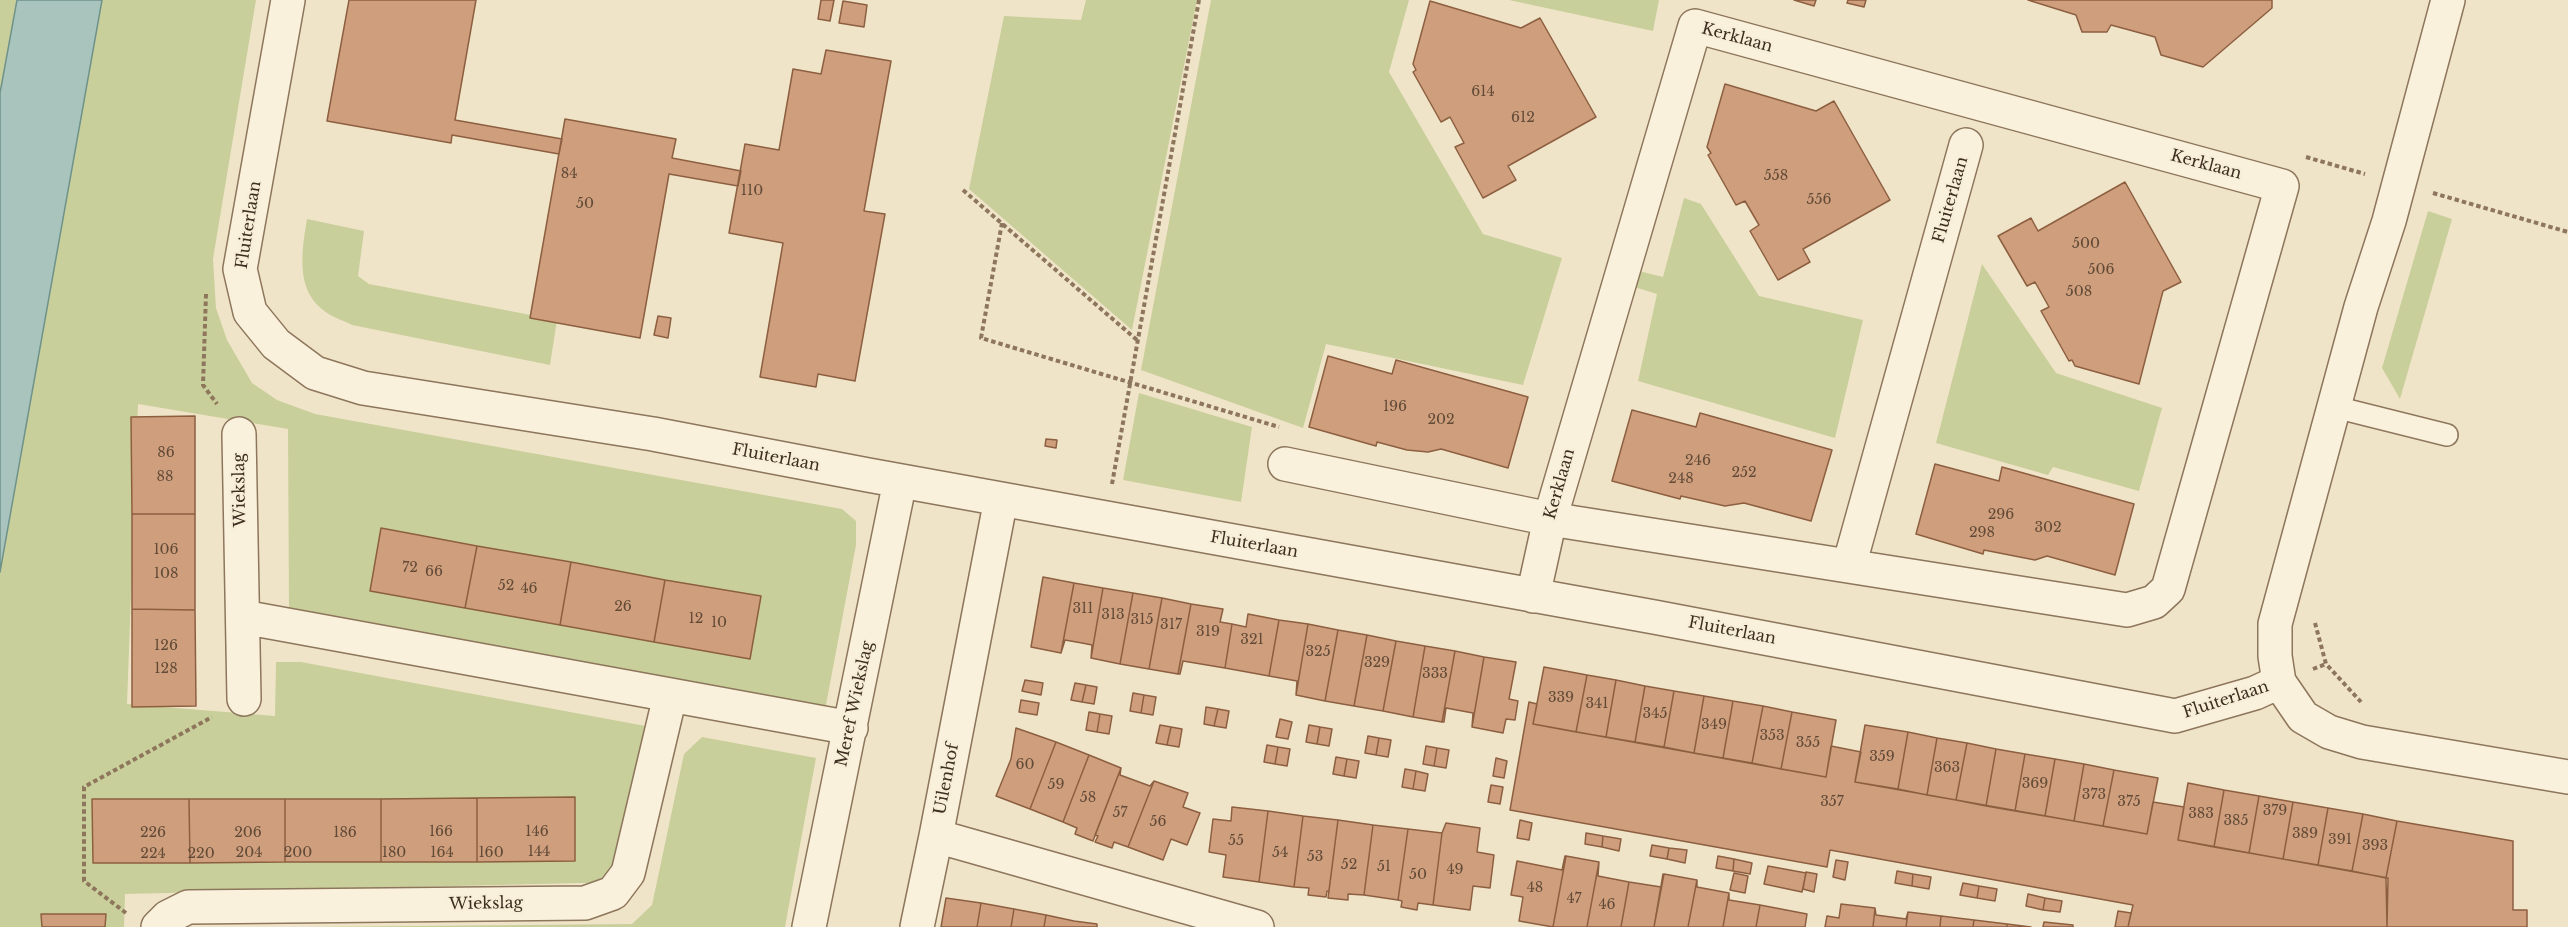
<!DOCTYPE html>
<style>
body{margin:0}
canvas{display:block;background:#f0e4c8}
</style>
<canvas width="2568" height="927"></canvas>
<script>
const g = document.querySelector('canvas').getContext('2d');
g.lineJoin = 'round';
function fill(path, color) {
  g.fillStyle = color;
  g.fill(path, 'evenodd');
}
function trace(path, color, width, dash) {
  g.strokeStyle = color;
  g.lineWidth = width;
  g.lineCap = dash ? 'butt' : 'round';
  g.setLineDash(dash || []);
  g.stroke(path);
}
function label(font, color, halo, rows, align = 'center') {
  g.font = font + ' "Libre Baskerville",serif';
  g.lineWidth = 4.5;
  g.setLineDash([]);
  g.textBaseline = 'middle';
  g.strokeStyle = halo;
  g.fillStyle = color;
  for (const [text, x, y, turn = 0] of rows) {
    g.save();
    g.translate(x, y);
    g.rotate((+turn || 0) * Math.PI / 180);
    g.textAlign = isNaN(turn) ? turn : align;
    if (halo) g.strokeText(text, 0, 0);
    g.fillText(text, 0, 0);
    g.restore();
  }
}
fill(new Path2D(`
 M0 0H17L0 93Z
 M102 0H256L213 259 216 308 227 340 252 383 277 400 315 414 842 509 856 521V545L826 705 802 704 289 613 288 429 138 404 127 704 275 716 276 662H301L651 727 622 882 125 894 124 927H0V572Z
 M1086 0H1197L1132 330 969 189 1004 16 1081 20Z
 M1211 0H1409L1389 72 1483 234 1562 258 1523 385 1326 344 1303 428 1141 370Z
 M1509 0H1659L1653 31Z
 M1684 198 1701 204 1759 296 1863 320 1835 438 1638 381 1657 294 1634 287 1639 271 1663 277Z
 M2428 211 2452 219 2400 399 2382 368Z
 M307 219 364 231 358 276 369 284 557 320 550 365 352 325C343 320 331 317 323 310 295 289 302 249 307 219Z
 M1982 264 2056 373 2162 408 2139 491 2053 467 2048 475 1936 443Z
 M1139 393 1252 427 1241 502 1123 480Z
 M702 737 816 758 785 927H306L632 924 652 905 684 754Z`), '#c9cf9b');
const water = new Path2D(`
 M17 0H102L0 572V93Z`);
fill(water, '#a9c4bc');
trace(water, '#6f938a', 1.5);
const building = new Path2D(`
 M349 0H476L455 120 562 139 559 154 452 135 451 143 327 121Z
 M821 0H834L830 21 818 19Z
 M1794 0H1816L1814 6Z
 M1848 0H1866L1864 7 1847 3Z
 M2028 0H2272V8L2203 67 2161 55 2155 37 2111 25 2107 32H2082L2076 15Z
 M843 1 867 5 864 27 839 23Z
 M1430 1 1521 28 1540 18 1596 117 1508 166 1516 180 1483 198 1455 147 1464 143 1450 117 1441 122 1413 72 1416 70 1413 64Z
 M826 50 891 61 864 211 885 214 855 381 818 374 816 387 760 377 783 243 729 233 745 144 779 150 793 69 821 74Z
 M1725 84 1816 111 1834 101 1890 200 1803 249 1810 262 1778 280 1750 231 1759 225 1745 201 1736 205 1708 155 1711 153 1707 147Z
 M565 119 676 139 672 158 741 171 738 186 669 174 640 338 530 318Z
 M2125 182 2181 282 2163 291 2139 384 2075 366 2072 360 2069 361 2041 311 2049 307 2035 282 2027 286 1998 236 2031 218 2038 231Z
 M658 316 671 318 668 338 654 335Z
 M1328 356 1392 374 1396 360 1528 397 1508 468 1441 449 1428 452 1407 450 1377 442 1376 446 1309 427Z
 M1632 410 1696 427 1700 413 1832 450 1811 521 1744 503 1725 506 1681 496 1680 499 1612 481Z
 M195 416V514H132L131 417Z
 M1046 439 1057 440 1056 448 1045 446Z
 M1935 464 1999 481 2002 467 2134 504 2115 575 2047 556 2035 560 1984 550 1983 554 1916 534Z
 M132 514H195V610L132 609Z
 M381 528 477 546 465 608 370 591Z
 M477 546 571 562 560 625 465 608Z
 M571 562 665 580 654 642 560 625Z
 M1043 577 1074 583 1061 653 1031 647Z
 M665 580 761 596 750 659 654 642Z
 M1074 583 1103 588 1091 658 1092 645 1082 643 1065 640 1061 653Z
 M1103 588 1133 593 1120 664 1091 658Z
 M1133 593 1162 598 1149 669 1120 664Z
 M1162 598 1191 604 1178 674 1149 669Z
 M1191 604 1223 609 1220 622 1232 624 1225 668 1183 661 1180 674H1178Z
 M132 609 195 610 196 706 132 707Z
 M1248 614 1279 620 1269 676 1225 668 1232 624 1246 627Z
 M1279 620 1308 624 1296 695 1297 681 1269 676Z
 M1308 624 1338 630 1325 701 1296 695Z
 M1338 630 1367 635 1354 706 1325 701Z
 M1367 635 1396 641 1383 711 1354 706Z
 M1396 641 1425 646 1413 717 1383 711Z
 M1425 646 1455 651 1442 722 1413 717Z
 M1455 651 1484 657 1472 727 1473 713 1446 708 1444 722H1442Z
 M1484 657 1516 662 1509 699 1518 701 1515 720 1506 719 1503 733 1472 727Z
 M1544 667 1587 675 1576 732 1533 724Z
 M1587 675 1616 680 1606 737 1576 732Z
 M1025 680 1043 683 1041 695 1022 691Z
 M1616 680 1645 686 1635 742 1606 737Z
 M1075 683 1086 685 1082 702 1071 700Z
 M1086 685 1097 687 1094 704 1082 702Z
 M1645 686 1674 691 1664 747 1635 742Z
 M1674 691 1704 696 1694 753 1664 747Z
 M1133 693 1144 695 1141 713 1130 711Z
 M1144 695 1156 697 1153 715 1141 713Z
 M1704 696 1733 701 1723 758 1694 753Z
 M1021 700 1039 703 1037 715 1019 712Z
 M1733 701 1763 706 1752 763 1723 758Z
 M1529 702 1537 704 1533 724 1826 777 1831 746 1861 752 1855 782 2147 834 2153 802 2184 807 2178 840 2388 878 2387 927H2128L2133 905 1830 850 1827 867 1510 810Z
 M1763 706 1792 712 1781 769 1752 763Z
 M1206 707 1218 709 1214 726 1204 724Z
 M1218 709 1229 711 1226 728 1214 726Z
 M1089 712 1100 714 1097 732 1086 730Z
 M1792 712 1836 720 1826 777 1781 769Z
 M1100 714 1112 716 1109 734 1097 732Z
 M1280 719 1292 722 1288 739 1276 737Z
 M1160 725 1171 727 1167 745 1156 743Z
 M1309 725 1320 727 1317 744 1306 742Z
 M1865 725 1908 732 1898 789 1855 782Z
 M1171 727 1182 729 1179 747 1167 745Z
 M1320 727 1332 729 1329 746 1317 744Z
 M1016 728 1056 742 1030 809 996 796 1011 759Z
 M1908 732 1937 738 1927 795 1898 789Z
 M1368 736 1379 738 1376 755 1365 753Z
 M1379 738 1391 740 1388 757 1376 755Z
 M1937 738 1967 743 1956 800 1927 795Z
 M1056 742 1089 755 1063 822 1030 809Z
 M1967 743 1996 749 1986 806 1956 800Z
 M1267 745 1278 747 1275 764 1264 762Z
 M1426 746 1437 748 1434 766 1423 764Z
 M1278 747 1290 749 1287 766 1275 764Z
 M1437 748 1449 750 1446 768 1434 766Z
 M1996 749 2025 754 2015 811 1986 806Z
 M2025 754 2055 759 2045 816 2015 811Z
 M1089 755 1121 768 1093 841 1075 834 1077 828 1063 822Z
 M1336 757 1347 759 1344 776 1333 774Z
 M1496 758 1507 761 1504 778 1493 776Z
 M1347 759 1359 761 1356 778 1344 776Z
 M2055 759 2084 764 2074 821 2045 816Z
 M2084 764 2114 770 2103 826 2074 821Z
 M1121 768 1120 775 1150 786 1154 781 1128 847 1114 842 1112 848 1095 842 1098 836 1095 835Z
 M1405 769 1416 771 1413 789 1402 787Z
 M2114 770 2158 778 2147 834 2103 826Z
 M1416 771 1428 774 1425 791 1413 789Z
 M1154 781 1188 793 1183 807 1200 813 1187 845 1171 839 1163 860 1128 847Z
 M2188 783 2224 790 2214 847 2178 840Z
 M1491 785 1503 787 1500 804 1488 802Z
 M2224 790 2259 796 2249 853 2214 847Z
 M2259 796 2293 802 2283 859 2249 853Z
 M575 797V861L477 862V798Z
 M477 798V862H381V799Z
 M92 799H189L190 863H93Z
 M189 799H285V862L190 863Z
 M285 799H381V862H285Z
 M2293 802 2328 808 2318 865 2283 859Z
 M1232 807 1268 811 1259 882 1223 877 1226 855 1209 852 1213 819 1231 821Z
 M2328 808 2363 814 2352 871 2318 865Z
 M1268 811 1303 816 1294 887 1259 882Z
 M2363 814 2397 821 2386 878 2352 871Z
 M1303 816 1338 820 1329 891H1327L1326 897 1308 895 1309 888 1294 887Z
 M1338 820 1373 825 1364 895 1348 894V900L1328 898Z
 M1520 820 1532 823 1529 840 1517 838Z
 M2397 821 2513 841V910H2527V927H2387L2386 878Z
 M1446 823 1480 828 1477 852 1494 855 1490 888 1473 886 1470 910 1433 905 1442 833Z
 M1373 825 1408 829 1398 900 1364 895Z
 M1408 829 1442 833 1433 905 1418 903 1417 910 1401 907 1402 901 1398 900Z
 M1586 833 1603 836 1602 847 1585 844Z
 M1603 836 1621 839 1619 851 1602 847Z
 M1652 845 1669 848 1667 859 1650 856Z
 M1669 848 1687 850 1685 863 1667 859Z
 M1565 856H1566L1553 927 1519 921 1523 897 1511 895 1517 861 1562 870Z
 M1566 856 1599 862 1587 927H1553Z
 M1718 856 1734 859 1733 871 1716 868Z
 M1734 859 1752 863 1750 874 1733 871Z
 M1836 860 1848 862 1845 880 1833 877Z
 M1599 862 1598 876 1629 882 1621 927H1587Z
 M1768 866 1806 873 1802 892 1764 884Z
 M1897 871 1913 874 1912 886 1895 883Z
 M1806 872 1817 874 1814 892 1803 889Z
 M1734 873 1748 876 1745 893 1730 890Z
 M1663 874 1654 927H1621L1629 882 1661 887Z
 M1664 874 1697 880 1688 927H1654Z
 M1913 874 1931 877 1929 889 1912 886Z
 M1697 880V887L1729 893 1723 927H1688Z
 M1963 883 1979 886 1977 898 1960 895Z
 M1979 886 1997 889 1995 901 1977 898Z
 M1729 893V900L1760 905 1756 927H1723Z
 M2028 894 2045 898 2043 910 2026 906Z
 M946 898 981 903 977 927H941Z
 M2045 898 2062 901 2060 912 2043 910Z
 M981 903 1014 909 1011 927H977Z
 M1841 904 1875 908 1873 927H1825L1827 916 1839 918Z
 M1760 905 1807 914 1805 927H1756Z
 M1875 908 1876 915 1906 919 1908 912 1906 927H1873Z
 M1014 909 1046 915 1044 927H1011Z
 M2118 911 2131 913 2128 927H2115Z
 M1908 912 1941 916 1940 927H1906Z
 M41 914H106L105 927H42Z
 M1046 915 1074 921 1097 924V927H1044Z
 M1941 916 1974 920 1973 927H1940Z
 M1974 920 2007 924V927H1973Z
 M2044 922 2073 925V927H2043Z
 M2007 924 2031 927H2007Z`);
fill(building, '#cf9f7d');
trace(building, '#8d5f41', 1.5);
const lane = new Path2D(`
 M2335 407 2447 435`);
const street = new Path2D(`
 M288 0 240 269 250 312 276 344 315 373 363 388 653 434 868 475 1654 617 2175 716 2255 693 2279 682
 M2448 0 2389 221 2361 307 2275 624V656L2279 682 2303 717 2329 732 2362 742 2568 777
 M239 434 244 699
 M1285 464 1550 519 2127 610 2154 602 2168 589 2282 186 1695 26 1550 519 1533 596
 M1001 499 936 836 1257 927
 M1849 566 1966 145
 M243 617 851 728
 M158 927 168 917 188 907 585 903 613 893 628 873 670 696
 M809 927 900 481
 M917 927 936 836`);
trace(lane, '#8d765c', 24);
trace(street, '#8d765c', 36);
trace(new Path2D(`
 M2306 157 2365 174
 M963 190 1137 340
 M2433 193 2568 232
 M1002 223 981 338 1279 427
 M206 294 203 385 217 404
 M1112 484 1199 0
 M2315 623 2326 664 2361 702
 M2313 669 2326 664
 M126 913 84 881V787L212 717`), '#8d765c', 4, [4.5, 3]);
trace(lane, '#faf1dc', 21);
trace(street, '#faf1dc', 33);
label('14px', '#624a37', null, [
 ["614",1483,92],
 ["612",1523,118],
 ["84",569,174],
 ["558",1776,176],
 ["110",752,191],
 ["556",1819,200],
 ["50",585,204],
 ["500",2086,244],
 ["506",2101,270],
 ["508",2079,292],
 ["196",1395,407],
 ["202",1441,420],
 ["86",166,453],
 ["246",1698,461],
 ["252",1744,473],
 ["88",165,477],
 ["248",1681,479],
 ["296",2001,515],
 ["302",2048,528],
 ["298",1982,533],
 ["106",166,550],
 ["72",410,568],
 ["66",434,572],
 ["108",166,574],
 ["52",506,586],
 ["46",529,589],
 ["26",623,607],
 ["311",1083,609],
 ["313",1113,615],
 ["12",696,619],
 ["315",1142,620],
 ["10",719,623],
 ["317",1171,625],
 ["319",1208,632],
 ["321",1252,640],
 ["126",166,646],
 ["325",1318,652],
 ["329",1377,663],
 ["128",166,669],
 ["333",1435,674],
 ["339",1561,698],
 ["341",1597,704],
 ["345",1655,714],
 ["349",1714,725],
 ["353",1772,736],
 ["355",1808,743],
 ["359",1882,757],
 ["60",1025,765],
 ["363",1947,768],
 ["369",2035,784],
 ["59",1056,785],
 ["373",2094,795],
 ["58",1088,798],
 ["357",1832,802],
 ["375",2129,802],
 ["379",2275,811],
 ["57",1120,813],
 ["383",2201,814],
 ["385",2236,821],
 ["56",1158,822],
 ["166",441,832],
 ["146",537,832],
 ["226",153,833],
 ["206",248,833],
 ["186",345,833],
 ["389",2305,834],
 ["391",2340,840],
 ["55",1236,841],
 ["393",2375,846],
 ["144",539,852],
 ["204",249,853],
 ["200",298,853],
 ["180",394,853],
 ["164",442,853],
 ["160",491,853],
 ["54",1280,853],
 ["224",153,854],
 ["220",201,854],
 ["53",1315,857],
 ["52",1349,865],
 ["51",1384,867],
 ["49",1455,870],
 ["50",1418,875],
 ["48",1535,888],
 ["47",1574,899],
 ["46",1607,905]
]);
label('16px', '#3d2e20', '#f7eed8', [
 ["Kerklaan",1737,38,15],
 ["Kerklaan",2206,165,15],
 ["Fluiterlaan",1951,200,-74],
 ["Fluiterlaan",249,225,-81],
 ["Fluiterlaan",776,458,11],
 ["Kerklaan",1560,484,-74],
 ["Wiekslag",240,490,-91],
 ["Fluiterlaan",1254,545,10],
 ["Fluiterlaan",1732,631,11],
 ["Fluiterlaan",2226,700,-18],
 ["Meref Wiekslag",855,704,-78],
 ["Uilenhof",947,779,-79],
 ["Wiekslag",486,904,-1]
]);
</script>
